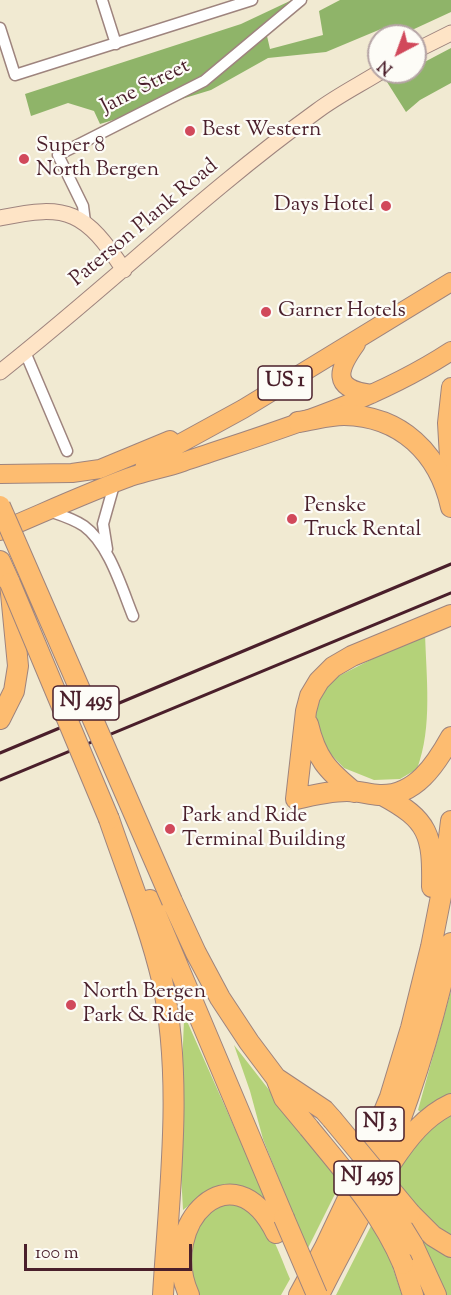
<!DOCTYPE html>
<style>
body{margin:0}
#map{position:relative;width:451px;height:1295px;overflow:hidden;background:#f1ead2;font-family:"Sorts Mill Goudy",serif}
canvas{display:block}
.north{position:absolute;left:367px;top:24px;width:60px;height:60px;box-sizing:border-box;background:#fdfcf7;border:2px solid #b5a4a5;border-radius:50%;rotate:221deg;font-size:16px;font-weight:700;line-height:24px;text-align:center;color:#4a1f2b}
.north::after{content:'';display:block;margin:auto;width:21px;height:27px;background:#d1495b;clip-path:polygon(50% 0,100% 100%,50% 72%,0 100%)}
.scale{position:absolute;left:24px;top:1244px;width:168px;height:27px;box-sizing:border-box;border:3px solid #4a1f2b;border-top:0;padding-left:8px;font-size:18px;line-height:21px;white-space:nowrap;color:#4a1f2b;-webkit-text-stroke:4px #fdfcf7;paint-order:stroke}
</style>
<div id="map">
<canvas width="451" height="1295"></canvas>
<div class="north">N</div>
<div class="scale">100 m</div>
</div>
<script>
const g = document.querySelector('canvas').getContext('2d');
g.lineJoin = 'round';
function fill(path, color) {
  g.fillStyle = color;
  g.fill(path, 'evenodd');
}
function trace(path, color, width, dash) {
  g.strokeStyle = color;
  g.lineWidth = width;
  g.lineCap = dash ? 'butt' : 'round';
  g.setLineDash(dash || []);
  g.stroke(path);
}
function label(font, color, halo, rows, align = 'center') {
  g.font = font + ' "Sorts Mill Goudy",serif';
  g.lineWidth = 4.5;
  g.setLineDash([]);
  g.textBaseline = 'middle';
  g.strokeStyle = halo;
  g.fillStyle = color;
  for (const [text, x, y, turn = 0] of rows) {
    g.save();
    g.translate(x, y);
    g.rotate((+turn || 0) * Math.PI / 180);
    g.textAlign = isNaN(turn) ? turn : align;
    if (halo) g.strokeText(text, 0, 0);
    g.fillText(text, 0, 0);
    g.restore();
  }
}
fill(new Path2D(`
 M425 632C426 676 433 727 417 769L400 779 374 780 344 768 324 747 314 717 319 697 333 679Z
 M451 991V1097L422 1113 418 1110Z
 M186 1019 272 1212 200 1197 183 1210 179 1138 184 1020Z
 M234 1045 341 1182 307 1250 263 1139 250 1091Z
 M451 1111V1235L431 1222 390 1178 408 1149Z
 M230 1203C269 1215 276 1246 290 1279L281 1295H198L190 1270 189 1244 209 1209Z
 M408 1217 451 1254V1295H444Z
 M372 1224 387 1251 402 1295H336Z`), '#b4d279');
fill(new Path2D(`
 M292 0H297L302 4 267 36 270 49 323 35 319 11 340 0H451V12L399 36H392L381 29 326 52 268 58 211 90 100 124 94 111 68 103 31 116 25 94 241 24Z
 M451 48V83L420 100 406 112 387 82 406 72H415V67Z`), '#8fb469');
const minor = new Path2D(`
 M102 0 116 44
 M0 28 15 75 252 0
 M85 222 83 206 58 155 204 81 301 0
 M25 352 67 451
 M49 511C61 515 74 519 84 526 109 544 122 589 133 616
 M107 549 103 524 114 485`);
const secondary = new Path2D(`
 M415 51 451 33
 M0 218C69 203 85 212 124 270
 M0 372C108 287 206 191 317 111 337 96 359 85 380 72`);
const primary = new Path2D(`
 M356 344C338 369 330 389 372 394
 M144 468 170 449 243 409 451 282
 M0 474 72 473 100 469 170 440
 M0 531C43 513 86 493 130 477 148 471 166 468 183 462 274 431 370 404 451 351`);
const trunk = new Path2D(`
 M451 387 447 423 451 492`);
const motorway = new Path2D(`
 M298 422C313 420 329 415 344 415 401 416 439 453 451 507
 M0 561 10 583 18 666 14 691 0 719
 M451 615 352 656 333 667 319 681 310 696 306 711 296 799C313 795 330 791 347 791 358 791 368 794 379 795 415 797 436 764 451 737
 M308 724C316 758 327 770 354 792
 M382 795C429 820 433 835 432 887
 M109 819C127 872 149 925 162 980 184 1079 169 1194 163 1295
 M150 900 284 1218
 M172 901 196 953 220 998 249 1042 276 1078 284 1098 309 1128
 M276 1078 324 1110 332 1119
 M392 1162C408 1138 425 1116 451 1104
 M410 1213 433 1236 451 1247
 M413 1245 436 1295
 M403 1264 413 1295
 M189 1295C157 1224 233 1146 276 1233
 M299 1295 325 1247 351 1192 390 1097 411 1028 431 947 443 886 451 821
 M319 1295C335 1262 354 1230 369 1197 406 1115 432 1030 451 943`);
trace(minor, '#9e847e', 13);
trace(secondary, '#9e847e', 17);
trace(primary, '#9e847e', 20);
trace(trunk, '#9e847e', 20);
trace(motorway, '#9e847e', 22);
trace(minor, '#fff', 10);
trace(secondary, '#fee4c6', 15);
trace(primary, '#fdbc70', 18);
trace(trunk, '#fdbc70', 18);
trace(motorway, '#fdbc70', 20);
trace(new Path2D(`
 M0 753 451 564
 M0 780 451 593`), '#4a1f2b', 3);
const motorwayBridge = new Path2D(`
 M0 506 172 901
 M10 583 109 819
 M332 1119 410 1213
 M309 1128C344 1171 381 1212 403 1264
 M368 1181 397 1219 413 1245
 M284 1218 317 1295`);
trace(motorwayBridge, '#9e847e', 22, []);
trace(motorwayBridge, '#fdbc70', 20);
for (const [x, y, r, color] of [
 [190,131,6,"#d1495b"],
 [24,159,6,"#d1495b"],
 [386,206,6,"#d1495b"],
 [266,312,6,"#d1495b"],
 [292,519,6,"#d1495b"],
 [170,829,6,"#d1495b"],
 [71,1005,6,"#d1495b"]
]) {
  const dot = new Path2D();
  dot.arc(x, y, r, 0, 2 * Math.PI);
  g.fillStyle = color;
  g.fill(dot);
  trace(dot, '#fdfcf7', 2);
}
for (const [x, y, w] of [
 [285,383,54],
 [86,703,66],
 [380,1124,48],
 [367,1178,66]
]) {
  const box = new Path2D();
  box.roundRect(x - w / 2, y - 17, w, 34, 4.5);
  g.fillStyle = '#fdfcf7';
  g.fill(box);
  trace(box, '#4a1f2b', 1.5);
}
label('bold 20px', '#4a1f2b', null, [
 ["US 1",285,383],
 ["NJ 495",86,703],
 ["NJ 3",380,1124],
 ["NJ 495",367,1178]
]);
label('21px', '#4a1f2b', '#fdfcf7', [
 ["Jane Street",146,88,-27],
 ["Paterson Plank Road",145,224,-40]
]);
label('21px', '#4a1f2b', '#fdfcf7', [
 ["Best Western",202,131],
 ["Super 8",36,147],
 ["North Bergen",36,171],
 ["Days Hotel",374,206,"right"],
 ["Garner Hotels",278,312],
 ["Penske",304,507],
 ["Truck Rental",304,531],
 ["Park and Ride",182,817],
 ["Terminal Building",182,841],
 ["North Bergen",83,993],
 ["Park & Ride",83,1017]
], 'left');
</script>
